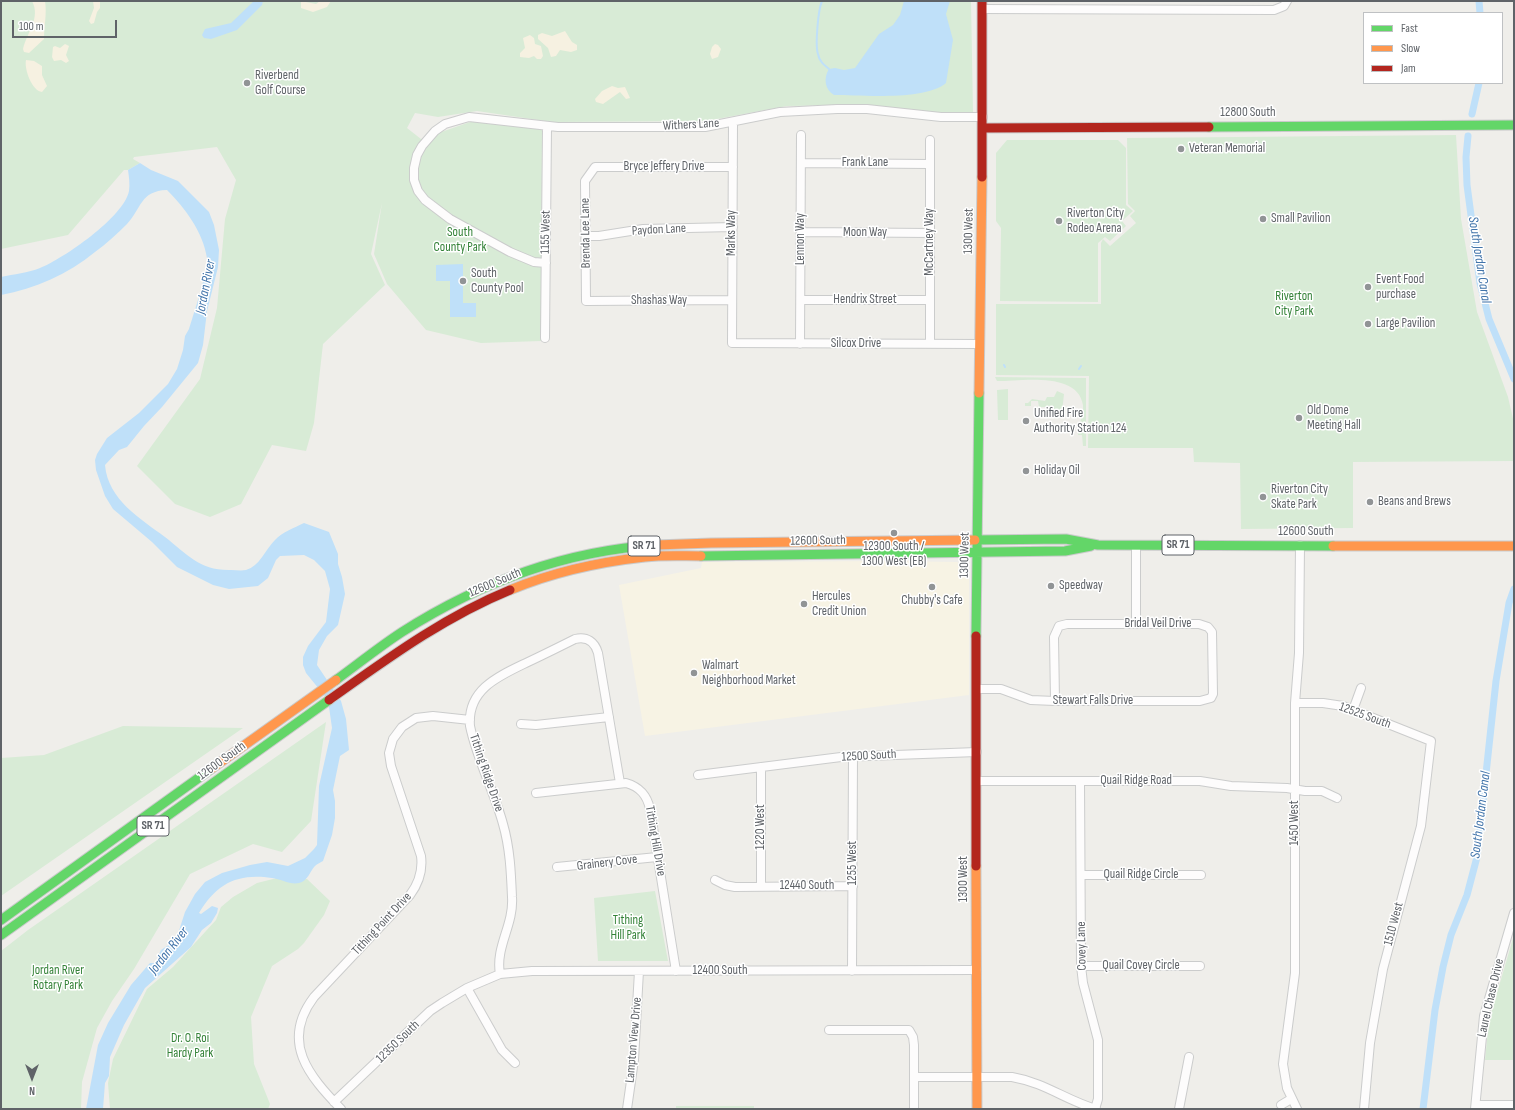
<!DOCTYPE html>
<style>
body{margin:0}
#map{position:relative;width:1515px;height:1110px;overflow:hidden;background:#efeeea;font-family:"Sofia Sans Condensed",sans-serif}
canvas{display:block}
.frame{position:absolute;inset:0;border:2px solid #5f6368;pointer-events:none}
.legend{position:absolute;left:1363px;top:12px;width:140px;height:72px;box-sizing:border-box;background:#fff;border:1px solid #bfc1c3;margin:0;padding:5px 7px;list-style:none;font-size:12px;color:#5f6368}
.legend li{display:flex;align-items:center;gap:8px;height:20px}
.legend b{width:20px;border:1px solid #bfc1c3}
.north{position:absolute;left:12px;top:1058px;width:40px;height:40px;-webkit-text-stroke:3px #fff;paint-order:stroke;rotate:180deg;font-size:11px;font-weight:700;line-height:16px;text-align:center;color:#5f6368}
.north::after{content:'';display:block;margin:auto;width:14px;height:18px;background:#5f6368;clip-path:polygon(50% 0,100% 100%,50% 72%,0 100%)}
.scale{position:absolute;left:12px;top:20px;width:105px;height:18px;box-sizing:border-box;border:2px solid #5f6368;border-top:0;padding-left:5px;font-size:12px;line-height:14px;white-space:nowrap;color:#5f6368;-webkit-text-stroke:3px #fff;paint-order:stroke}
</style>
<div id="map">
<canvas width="1515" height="1110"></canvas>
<div class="frame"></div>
<ul class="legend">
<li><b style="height:5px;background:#63d668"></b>Fast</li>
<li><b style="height:5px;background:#ff974d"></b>Slow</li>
<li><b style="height:5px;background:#b3261e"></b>Jam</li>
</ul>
<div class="north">N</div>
<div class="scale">100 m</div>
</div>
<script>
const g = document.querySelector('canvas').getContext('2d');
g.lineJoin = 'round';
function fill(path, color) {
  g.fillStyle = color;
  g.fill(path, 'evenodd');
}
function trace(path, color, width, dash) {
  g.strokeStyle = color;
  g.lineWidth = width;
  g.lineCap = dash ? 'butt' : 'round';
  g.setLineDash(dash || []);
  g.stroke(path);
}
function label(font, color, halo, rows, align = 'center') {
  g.font = font + ' "Sofia Sans Condensed",sans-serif';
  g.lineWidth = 3;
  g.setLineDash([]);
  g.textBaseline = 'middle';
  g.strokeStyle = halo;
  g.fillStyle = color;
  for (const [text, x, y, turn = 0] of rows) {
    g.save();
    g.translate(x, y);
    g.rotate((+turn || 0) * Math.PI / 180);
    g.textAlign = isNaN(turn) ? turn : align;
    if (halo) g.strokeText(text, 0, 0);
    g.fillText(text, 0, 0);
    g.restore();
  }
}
fill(new Path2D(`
 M891 561 957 562 966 567 969 576V695L645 736 619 585 701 568 702 562Z`), '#f7f3e4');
fill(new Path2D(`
 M1 1H971L973 113H944L852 105 787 106 706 121 552 122 477 111 438 117 415 113 407 128 421 139 473 121 542 129 541 341 481 343 426 330 387 284 374 254 382 203 371 254 385 285 323 344 314 423 306 451 272 445 241 504 210 517 175 504 137 466 200 379 217 308 225 219 236 180 217 147 134 157 133 159 140 163 128 170H124L68 235 1 249Z
 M1456 135 1461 219 1477 312 1508 397 1514 423V461L1353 462V528L1241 529 1240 463 1194 462 1193 448H1088L1089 376 996 375V304H1101V243L1103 239 1110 246 1136 223 1130 216 1135 211 1128 204 1127 138Z
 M1007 140H1118L1126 148V205L1133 211 1122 221 1126 226 1110 241 1105 237 1098 243V302L1000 301 1001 228 996 221V153Z
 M995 377 1086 378V446H1083L1082 435H1078C1078 424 1084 415 1083 405 1078 371 1021 381 997 381Z
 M1008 389V420H998L997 390Z
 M1057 391 1064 394 1062 412 1050 411 1049 407H1039L1038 401H1031V406H1025V403H1028L1032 399 1045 401 1047 397H1054Z
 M326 722 311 821 282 852 253 844 190 874 134 969 112 1001 97 1028 82 1082 81 1109H1V951L28 930Z
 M123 726 243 728 1 896V758L44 755Z
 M281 877 291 881 307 879 330 901 324 915 304 943 298 949 272 966 251 1017 254 1064 270 1104 268 1109H110L108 1083 113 1059 147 989 173 967 216 920 221 907 233 897 257 883Z
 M655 891 668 961H598L594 898Z
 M1514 935V1060H1485L1489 1020Z
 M676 1106H754V1109H676Z`), '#d8ebd6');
fill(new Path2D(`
 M32 1H45C47 14 44 26 44 39L29 53 24 52 23 49C27 32 41 18 32 1Z
 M93 1H100V8L97 12 94 23 91 24 89 21 94 8Z
 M301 1 316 4 320 1H331L327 7 313 12 301 8Z
 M565 31 572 42 577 45V50L571 52 560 50 556 56 551 57 548 48 538 39V35L542 33 552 36Z
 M530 35 534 38 535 44 541 46 543 56 541 59H537L534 56 529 58 520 57V53L525 48 523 38Z
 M65 44 69 46 66 55 69 61 66 63 61 60 54 61 52 57 53 47 55 46 60 48Z
 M715 44 718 45 721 49 718 57 712 59 710 54 712 47Z
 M26 60 34 61 42 66V75L47 86 42 92C32 91 24 69 26 60Z
 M612 86 618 88 625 87 630 98 626 99 620 92 603 104 596 102 595 99 602 91Z`), '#f6f1e1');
fill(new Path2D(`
 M254 1H263L262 5 237 30 211 39 204 38 202 35 205 29 231 23Z
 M904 1H950L946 14 953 40 946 83C925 101 861 95 834 95 825 90 823 78 829 69L835 68 844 70 855 68 879 34 893 25 900 15Z
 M140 163 151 170 178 181 209 212 214 225 219 250 218 267 207 311 203 345 198 363 162 407 144 426 127 447 119 450 105 465C108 500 141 519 165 537 187 554 200 571 231 570 236 570 241 571 246 570 260 566 265 550 275 540 282 532 294 528 304 523L329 532 338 554V564L342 577 345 594 338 625 327 636 319 650 317 665 341 701 346 719 349 750 340 756 333 790 335 801V818L332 835 323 861C321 862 317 864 315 866 310 871 308 881 299 883 290 885 281 879 272 878 238 873 217 883 199 913L201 914 212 906 218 908 217 913 211 923 202 930 191 947 145 988 124 1025 110 1057 109 1076 105 1083 103 1109H86L98 1045 108 1023 131 985 150 963H155L161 950 176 940 185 912 195 894 205 882 222 873 250 865 267 862 288 866 305 858 314 849 317 845 319 786 332 728 328 700 306 673 303 665V657L308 646 326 622 330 589 325 571 314 560 304 555 280 556 276 560 268 578 258 586 229 589 213 585 177 567 152 542 113 509 105 496 96 470 95 460 97 454 107 438 139 413 168 384 177 369 183 350 185 336 189 329C193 316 209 268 207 258 203 232 185 208 167 190 140 191 142 208 127 224 117 234 106 244 95 252 68 274 35 289 1 295V277C14 274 28 273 40 268 63 259 124 217 129 191 130 184 129 177 128 170Z
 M463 264V303H476V317H450V281H436V265Z`), '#bfe0f9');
trace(new Path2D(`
 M822 1C818 10 815 46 818 54 819 61 824 65 829 69
 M1004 365 1005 367
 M1079 369 1081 366`), '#bfe0f9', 2);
trace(new Path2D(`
 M1479 1 1480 13
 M1472 114 1479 83
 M1468 136 1466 157 1467 185 1480 283 1489 319 1514 379
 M1423 1109 1435 1010 1443 967 1451 935 1467 895 1477 857 1496 681 1509 603 1514 589`), '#bfe0f9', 7);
const street = new Path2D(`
 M982 9 1274 10 1284 6 1287 1
 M733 122 732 343 980 344
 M801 163 930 164
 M801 232 930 233
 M586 236H599L643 229 733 227
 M546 263 534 262 510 252 450 219 425 200 418 191 414 180V168L417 155 422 146 435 131 445 124 469 117 558 127H705L780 112 837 109H867L941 117H983
 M732 300 586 301 585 181 595 167H733
 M801 300H930
 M545 338 547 127
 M800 344 801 135
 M930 344V140
 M1136 545V624
 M976 689H1001L1031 700 1055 701H1200L1211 698 1213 694 1212 632 1208 627 1199 624H1067L1059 626 1054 637 1055 701
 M1295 703H1323L1343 706 1431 741 1421 826 1383 969 1370 1043 1364 1109
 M1353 710 1361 688
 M521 724 536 725 609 717
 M761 767V886
 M698 775 841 757 977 752
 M977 781H1200L1231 786 1287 788 1305 791H1322L1337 798
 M1080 781 1081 966 1083 983 1098 1040V1099L1095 1109
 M536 793 626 783C640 787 647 795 650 809L676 971
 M557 867 657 857
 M1081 875H1201
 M715 880 725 885 735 887 853 886
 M1081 966H1200
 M852 971 853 756
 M500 974C495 947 514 925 512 897 511 873 510 848 503 824 494 791 477 760 470 726 467 689 499 676 528 662 543 655 559 647 575 639 587 636 595 642 598 653L620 783
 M467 988 502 1050 515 1063
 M829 1030H909L913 1037 914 1045V1109
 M914 1077H1012C1046 1083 1065 1100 1096 1109
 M334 1102 430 1011 442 1003 467 988 500 974 532 971 977 970
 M1281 1105 1291 1099
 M1476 1105H1514
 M341 1109C309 1076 280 1042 314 997L410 895C419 883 423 871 421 856L391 766 389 753 393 739 402 727 416 718 433 716 470 720
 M627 1109 634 1060 639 971
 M1179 1109 1189 1057
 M1297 1109 1287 1088 1283 1064 1295 973V703L1299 653 1300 545
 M1475 1109 1484 1016 1514 913`);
const fast = new Path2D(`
 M1209 127 1514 125
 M975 540 1066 539 1098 545 1333 546
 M701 556 1065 551 1091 546
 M976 636 979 393
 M336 680C358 664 379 647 402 632 479 583 565 551 656 545
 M1 920 211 769
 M1 935 329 700`);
const slow = new Path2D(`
 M979 393 982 177
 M656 545 711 543 975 540
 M1333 546H1514
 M510 590C553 572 599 562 645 557 663 555 682 556 701 556
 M211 769 336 680
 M976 866 977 1109`);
const jam = new Path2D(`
 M982 1V177
 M983 128 1209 127
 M976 636V866
 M329 700C387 659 444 617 510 590`);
trace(street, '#cbcccc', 10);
trace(fast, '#cacacb', 11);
trace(slow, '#cacacb', 11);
trace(jam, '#cacacb', 11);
trace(street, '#fdfcfc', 8);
trace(fast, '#63d668', 9);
trace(slow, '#ff974d', 9);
trace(jam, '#b3261e', 9);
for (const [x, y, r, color] of [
 [247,83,4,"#919496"],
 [1181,149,4,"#919496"],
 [1263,219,4,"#919496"],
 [1059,221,4,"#919496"],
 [463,281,4,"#919496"],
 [1368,287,4,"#919496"],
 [1368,324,4,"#919496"],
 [1299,418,4,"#919496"],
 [1026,421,4,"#919496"],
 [1026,471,4,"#919496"],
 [1263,497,4,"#919496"],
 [1370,502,4,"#919496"],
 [894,533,4,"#919496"],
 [1051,586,4,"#919496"],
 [932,587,4,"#919496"],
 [804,604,4,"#919496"],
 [694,673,4,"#919496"]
]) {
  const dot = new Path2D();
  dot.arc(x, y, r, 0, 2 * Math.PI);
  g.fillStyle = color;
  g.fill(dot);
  trace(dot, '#fff', 1.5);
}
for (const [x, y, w] of [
 [1178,545,32],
 [644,546,32],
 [153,826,32]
]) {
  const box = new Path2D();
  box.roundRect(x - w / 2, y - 10, w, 20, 3);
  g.fillStyle = '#fff';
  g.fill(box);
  trace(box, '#5f6368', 1);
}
label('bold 12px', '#5f6368', null, [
 ["SR 71",1178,545],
 ["SR 71",644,546],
 ["SR 71",153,826]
]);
label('13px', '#5f6368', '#fff', [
 ["Riverbend",255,76],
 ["Golf Course",255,91],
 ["Veteran Memorial",1189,149],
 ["Riverton City",1067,214],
 ["Rodeo Arena",1067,229],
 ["Small Pavilion",1271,219],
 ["South",471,274],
 ["County Pool",471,289],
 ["Event Food",1376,280],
 ["purchase",1376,295],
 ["Large Pavilion",1376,324],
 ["Old Dome",1307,411],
 ["Meeting Hall",1307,426],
 ["Unified Fire",1034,414],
 ["Authority Station 124",1034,429],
 ["Holiday Oil",1034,471],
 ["Riverton City",1271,490],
 ["Skate Park",1271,505],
 ["Beans and Brews",1378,502],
 ["12300 South /",894,547,"center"],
 ["1300 West (EB)",894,562,"center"],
 ["Speedway",1059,586],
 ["Hercules",812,597],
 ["Credit Union",812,612],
 ["Chubby's Cafe",932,601,"center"],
 ["Walmart",702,666],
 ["Neighborhood Market",702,681]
], 'left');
label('13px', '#5f6368', '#fff', [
 ["12800 South",1248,113],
 ["Withers Lane",691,125,-3],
 ["Frank Lane",865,163],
 ["Bryce Jeffery Drive",664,167],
 ["Paydon Lane",659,230,-3],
 ["1300 West",969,231,-89],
 ["1155 West",546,232,-89],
 ["Brenda Lee Lane",586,233,-91],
 ["Marks Way",732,233,-90],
 ["Moon Way",865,233],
 ["Lennon Way",801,239,-90],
 ["McCartney Way",930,242,-90],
 ["Hendrix Street",865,300],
 ["Shashas Way",659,301],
 ["Silcox Drive",856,344],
 ["12600 South",1306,532],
 ["12600 South",818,541,-1],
 ["1300 West",965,555,-89],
 ["12600 South",495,583,-23],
 ["Bridal Veil Drive",1158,624],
 ["Stewart Falls Drive",1093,701],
 ["12525 South",1365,716,20],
 ["12500 South",869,756,-3],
 ["12600 South",222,761,-36],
 ["Tithing Ridge Drive",486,773,71],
 ["Quail Ridge Road",1136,781],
 ["1450 West",1295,823,-90],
 ["1220 West",761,827,-90],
 ["Tithing Hill Drive",655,841,80],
 ["Grainery Cove",607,863,-7],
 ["1255 West",853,863,-90],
 ["Quail Ridge Circle",1141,875],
 ["1300 West",964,879,-90],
 ["12440 South",807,886],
 ["Tithing Point Drive",382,924,-47],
 ["1510 West",1394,924,-75],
 ["Covey Lane",1082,946,-91],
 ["Quail Covey Circle",1141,966],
 ["12400 South",720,971],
 ["Laurel Chase Drive",1491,998,-77],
 ["Lampton View Drive",634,1040,-85],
 ["12350 South",398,1042,-44]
]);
label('13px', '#348238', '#fff', [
 ["South",460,233],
 ["County Park",460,248],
 ["Riverton",1294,297],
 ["City Park",1294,312],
 ["Tithing",628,921],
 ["Hill Park",628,936],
 ["Jordan River",58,971],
 ["Rotary Park",58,986],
 ["Dr. O. Roi",190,1039],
 ["Hardy Park",190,1054]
]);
label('italic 14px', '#4174aa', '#fff', [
 ["South Jordan Canal",1479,260,81],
 ["Jordan River",206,287,-79],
 ["South Jordan Canal",1481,815,-83],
 ["Jordan River",169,951,-52]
]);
</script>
